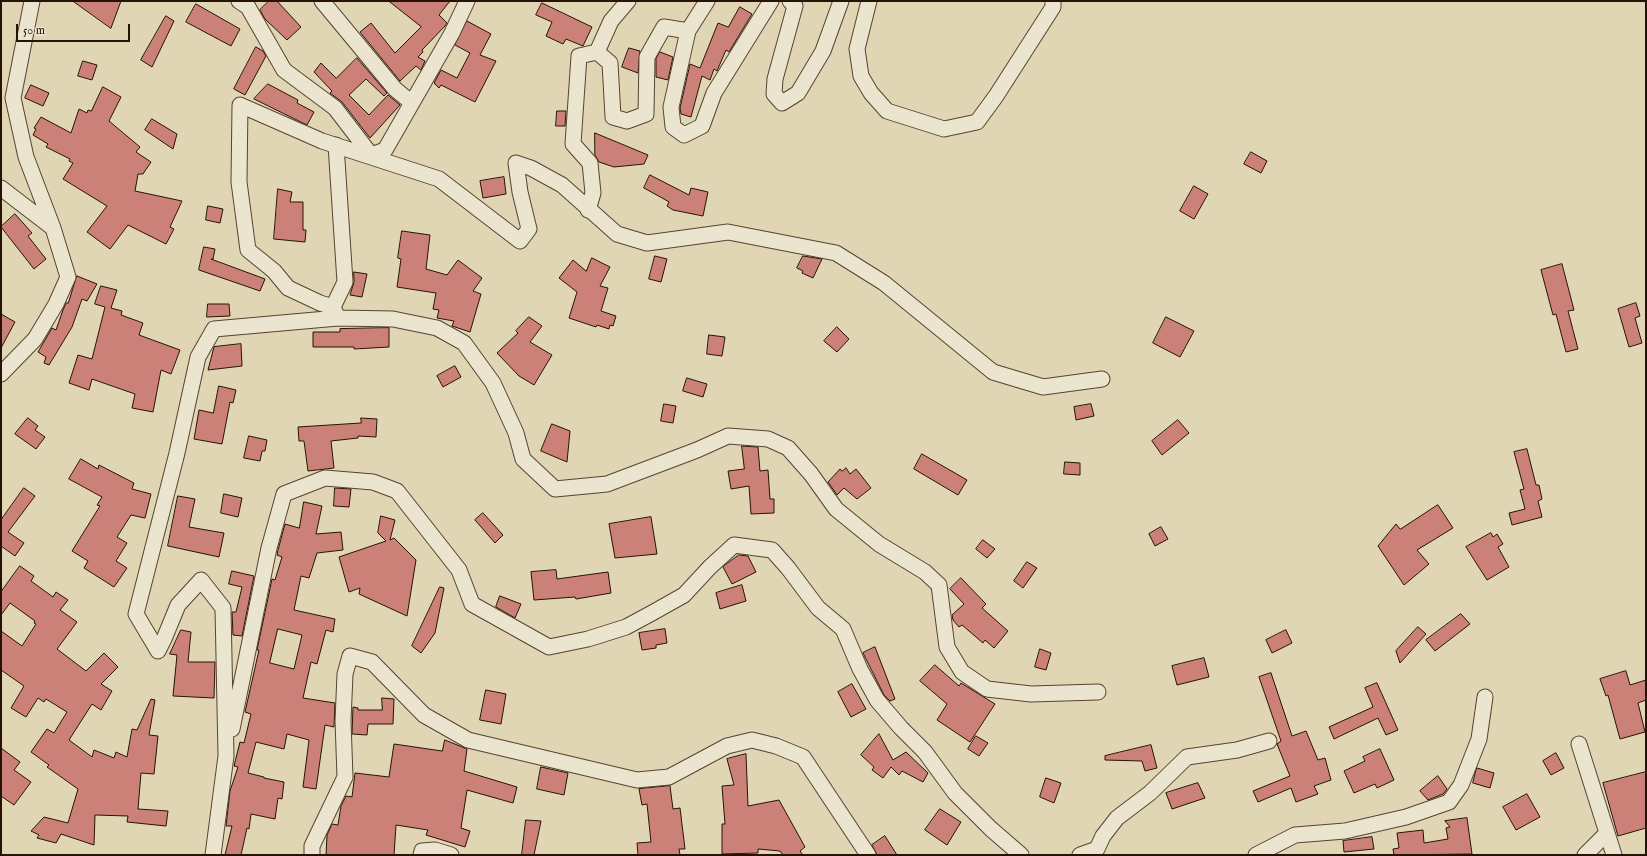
<!DOCTYPE html>
<style>
body{margin:0}
#map{position:relative;width:1647px;height:856px;overflow:hidden;background:#e0d6b4;font-family:"IM FELL English",serif}
canvas{display:block}
.frame{position:absolute;inset:0;border:2px solid #281206;pointer-events:none}
.scale{position:absolute;left:16px;top:24px;width:114px;height:18px;box-sizing:border-box;border:2px solid #281206;border-top:0;padding-left:5px;font-size:12px;line-height:14px;white-space:nowrap;color:#281206;-webkit-text-stroke:3px #ebe4ce;paint-order:stroke}
</style>
<div id="map">
<canvas width="1647" height="856"></canvas>
<div class="frame"></div>
<div class="scale">50 m</div>
</div>
<script>
const g = document.querySelector('canvas').getContext('2d');
g.lineJoin = 'round';
function fill(path, color) {
  g.fillStyle = color;
  g.fill(path, 'evenodd');
}
function trace(path, color, width, dash) {
  g.strokeStyle = color;
  g.lineWidth = width;
  g.lineCap = dash ? 'butt' : 'round';
  g.setLineDash(dash || []);
  g.stroke(path);
}
const building = new Path2D(`
 M73 1H121L111 28Z
 M269 1H277L301 27 287 40 265 19 260 10Z
 M389 1H450L439 15 447 23 445 26 422 50 423 52 418 57 425 61 421 70 416 66 400 81 360 32 371 23 395 53 421 27Z
 M542 3 592 27 583 46 566 39 563 44 546 36 552 22 536 15Z
 M196 4 240 29 231 46 186 22Z
 M740 7 752 14 729 52 726 50 717 71 714 69 710 80 702 76 691 117 681 114 680 108 690 64 700 68 718 23 728 27Z
 M166 16 174 21 152 67 141 60Z
 M467 21 491 34 480 55 496 61 475 102 441 85 439 88 434 83 441 70 457 78 470 53 455 45Z
 M256 47 263 51 266 56 245 95 234 89Z
 M629 48 640 51 638 73 622 67Z
 M660 52 673 57 668 80 656 77V59Z
 M357 58 387 93 384 96 366 79 349 95 369 115 388 95 400 105 370 138 342 102 330 93 332 91 314 72 321 63 336 78Z
 M83 61 97 65 92 80 78 76Z
 M268 84 298 100 297 103 314 112 307 125 254 99Z
 M31 85 49 93 43 106 25 98Z
 M103 87 121 97 109 121 140 147 136 152 151 162 143 174H138L135 191 182 201 170 227 174 229 166 244 128 225 110 249 87 232 107 206 63 179 73 163 69 161 70 159 46 147 48 144 33 135 36 129 34 128 41 117 71 133 79 109 87 113 88 110 91 111Z
 M557 111H566L565 126H556Z
 M152 119 177 134 173 149 145 130Z
 M595 133 648 155 644 164 614 167 599 162 595 155Z
 M1251 152 1267 161 1261 173 1244 164Z
 M650 175 689 195 691 188 708 192 703 216 673 210 667 206 669 202 664 199 644 188Z
 M504 177 506 194 483 198 480 181Z
 M1194 186 1208 194 1194 219 1180 211Z
 M278 189 292 192 290 202H303V230H306L305 242 274 239Z
 M208 206 223 209 220 223 206 220Z
 M15 214 32 233 28 236 46 259 34 269 1 227Z
 M402 231 430 235 426 269 447 275 458 260 482 278 473 291 481 294 470 332 452 326 454 321 437 318 439 310 433 309 436 293 397 287 401 259 398 258Z
 M204 247 215 249 213 259H211L265 279 260 291 199 270Z
 M655 256 667 259 661 282 649 279Z
 M803 256 822 259 813 278 802 273 803 271 797 268Z
 M592 258 610 267 600 286 608 288 601 311 616 316 613 326 610 325 609 329 597 325 596 327 569 318 577 292 559 278 573 260 586 271Z
 M1562 264 1574 310 1568 311 1578 349 1566 352 1556 314 1553 315 1541 270Z
 M354 272 367 274 362 297 350 295 354 282Z
 M77 276 97 284 87 301 82 299 72 327 49 365 44 363 46 357 38 352 52 328 56 330 63 310 66 303H68Z
 M101 286 117 290 111 308 122 311 121 315 143 323 139 335 180 350 171 374 161 370 153 412 132 408 135 394 92 379 89 390 69 383 78 355 92 359 105 307 95 304Z
 M1636 303 1640 316 1635 318 1642 343 1629 347 1618 309Z
 M208 304H229L230 316 207 317Z
 M1 314 15 322 1 348Z
 M529 317 542 326 530 342 552 355 534 385 519 376 497 353 518 333 516 331Z
 M1166 317 1194 331 1180 357 1153 343Z
 M837 327 849 339 837 352 824 341Z
 M389 328V347L354 349V347H313V332H340V329Z
 M709 335 725 337 722 356 707 354Z
 M241 344 242 366 208 370 214 347Z
 M455 366 461 377 443 387 437 376Z
 M687 378 707 384 703 397 683 391Z
 M219 386 236 390 233 403 230 402 222 444 194 439 199 410 213 413Z
 M664 404 676 406 673 423 661 421Z
 M1091 404 1094 416 1076 420 1074 407Z
 M28 418 38 426 35 430 45 437 36 449 15 434Z
 M361 418 377 419 376 437 358 436V438L331 441 334 468 308 471 304 441H299L298 427 361 423Z
 M1178 420 1189 433 1162 455 1152 441Z
 M552 424 570 431 567 462 541 451Z
 M249 436 267 440 265 451H262L260 461 244 458Z
 M742 446 758 447 760 471 768 470 770 499H774V513L751 514 749 486 731 489 728 471 744 469Z
 M1527 449 1536 485H1539L1542 499 1538 501 1542 517 1512 525 1509 513 1525 509 1520 490 1524 489 1514 452Z
 M922 454 967 480 958 495 914 469Z
 M81 459 98 469 99 465 134 483 132 489 151 494 145 518 131 515 117 537 127 543 116 561 127 568 114 587 84 568 88 561 72 551 100 506 97 505 102 497 69 479Z
 M1065 462 1080 463V475L1064 474Z
 M846 468 850 474 856 469 871 488 857 499 844 488 837 495 828 482 840 469 842 471Z
 M24 488 35 496 8 532 24 543 15 556 1 546V520Z
 M335 488 351 489 349 507 334 506Z
 M224 494 242 498 238 517 221 513Z
 M178 496 195 499 189 527 224 533 219 557 168 546Z
 M304 502 322 506 316 534 341 532 343 550 317 553 309 578 301 576 294 610 335 619 333 632 326 630 317 664 311 662 303 698 335 703 334 727 325 725 316 789 303 787 309 740 287 734 284 749 256 742 248 773 264 777V778L284 782 282 799 278 798 275 819 251 814 249 829 247 828 241 855H225L232 826H226L230 791 238 767 234 766 240 742 244 743 251 714 245 712 259 650H257L272 579 275 580 282 557 277 555 278 550 285 524 299 528ZM278 629 302 635 294 669 270 663Z
 M1438 505 1453 528 1417 550 1429 564 1404 585 1378 546 1396 524 1400 529Z
 M483 513 503 535 495 543 475 520Z
 M381 516 395 520 390 540 394 538 416 560 407 616 359 594 360 588 349 592 339 557 386 541 378 533Z
 M651 517 657 554 615 558 609 524Z
 M1161 527 1168 539 1155 546 1149 534Z
 M1491 533 1493 537 1497 534 1503 544 1498 547 1509 567 1487 580 1466 547Z
 M983 540 995 549 987 558 976 549Z
 M739 555 748 556 756 572 732 584 723 567Z
 M1027 562 1037 568 1023 588 1014 581Z
 M20 566 34 576 31 581 53 597 56 592 68 600 60 610 77 622 57 649 86 671 104 653 118 667 101 684 112 691 101 710 92 704 69 740 92 757 94 750 114 758 116 752 127 757 132 729 137 730 151 699 155 700 149 735 158 736 154 774 141 773 138 809 168 811 166 826 127 822 128 816 95 815 94 845 61 834 56 843 37 838 39 835 31 831 44 817 68 823 78 789 47 767 49 765 31 752 47 729 54 733 67 712 46 699 44 702 38 698 26 717 11 708 24 686 1 670V631L22 646 36 624 34 623 35 621 10 603 1 615V592Z
 M556 570 557 579 608 572 611 593 576 599 575 597 534 600 531 572Z
 M232 571 254 576 242 636 233 635 232 612H236L242 587 229 584Z
 M961 578 986 604 982 608 1008 631 994 648 985 640 983 643 962 625 959 627 953 620 952 615 964 604 950 589Z
 M742 585 746 601 720 609 716 593Z
 M440 587 444 588 435 633 421 653 412 646Z
 M500 596 521 604 515 618 496 607Z
 M1461 614 1470 624 1435 651 1426 640Z
 M1418 627 1426 634 1400 663 1396 651Z
 M665 629 667 643 656 645V648L642 650 639 633Z
 M181 630 191 632 188 662H215L214 698 173 696 177 655 170 654Z
 M1286 630 1292 643 1272 653 1266 640Z
 M875 647 895 699 890 701 884 695 863 653Z
 M1040 649 1051 653 1046 670 1035 667Z
 M1204 658 1209 677 1177 685 1172 666Z
 M935 665 959 686 961 683 995 704 970 742 937 720 947 704 920 681Z
 M1626 671 1630 685 1646 680V700L1638 703 1645 732 1620 739 1608 695 1606 696 1600 679Z
 M1271 673 1292 736 1306 731 1318 760 1325 758 1331 780 1314 786 1318 794 1296 802 1291 788 1258 802 1253 791 1290 776 1277 744 1281 741 1259 677Z
 M1377 683 1398 730 1386 735 1378 718 1334 739 1329 727 1373 707 1365 688Z
 M852 684 866 709 851 717 838 692Z
 M486 690 506 694 501 724 480 720Z
 M382 698 394 699 393 724H368L367 735 352 734 353 707 358 708V710H382Z
 M879 734 893 760 906 752 928 773 923 782 902 771 899 775 891 767 883 778 872 770 874 767 861 755Z
 M976 736 988 743 979 756 968 749Z
 M445 740 467 749 464 771 517 787 513 803 467 790 461 828 470 831 465 847 426 835 428 830 396 825 394 855H326L327 835 332 824 338 825 341 806 346 796 352 797 355 773 389 777 394 744 442 751Z
 M1151 745 1157 768 1145 771 1142 761 1105 760V756Z
 M1 748 20 762 14 770 31 782 14 805 1 796Z
 M1380 749 1394 780 1377 788 1375 784 1354 793 1344 771 1365 761 1363 757Z
 M1556 753 1564 768 1551 775 1543 761Z
 M746 754 748 806 779 800 805 847 800 851 803 855H783L780 851 758 849V853L722 854V824H725L722 786 734 785 727 759Z
 M541 767 568 773 564 795 537 789Z
 M1477 768 1494 773 1490 788 1473 783Z
 M1646 772V828L1618 836 1603 783Z
 M1438 776 1447 789 1443 794 1428 800 1420 791Z
 M1046 778 1061 783 1054 803 1040 797Z
 M1198 783 1205 798 1172 809 1166 793Z
 M670 786 673 809 680 808 685 849H679L680 855H638L637 843 651 842 647 804 642 805 639 789Z
 M1527 794 1540 817 1516 830 1503 807Z
 M940 809 961 822 947 845 925 830Z
 M1467 818 1472 854 1394 855 1393 849 1399 848 1397 833 1423 830 1424 843 1448 839 1446 828 1450 827 1445 821Z
 M526 820 541 821 534 855H522Z
 M885 836 897 855H877L872 845Z
 M1372 837 1374 849 1344 852 1343 841Z`);
fill(building, '#cb8178');
trace(building, '#281206', 1);
const minor = new Path2D(`
 M239 1 248 7 284 70 335 108 371 155 385 150 452 33 467 1
 M322 1 395 89 412 103
 M790 1 795 6 775 79 774 94 782 103 798 93 823 51 841 1
 M869 1 857 49 861 76 871 93 887 111 944 129 977 122 996 96 1053 7V1
 M688 31 707 1
 M597 52 611 21 628 1
 M1 188 53 228
 M588 210 593 193 590 163 573 144 579 56 597 52 610 63 613 117 627 121 646 114 647 57 664 27 688 31 671 107 673 127 684 135 702 126 714 93 771 1
 M333 307 345 282 336 145
 M338 318 393 319 437 328 464 343 493 383 516 433 523 459 555 489 607 484 697 450 728 436 768 439 788 448 811 474 836 509 879 544 925 572 939 585 947 647 962 672 987 689 1031 694 1098 692
 M1 374 35 339 56 304 68 277 53 228 26 157 13 98 32 1
 M232 729 269 548 284 494 325 478 373 482 397 491 459 570 472 604 549 647 588 639 626 627 652 613 684 595 710 567 734 545 772 550 788 568 818 608 843 629 860 669 877 700 901 728 925 752 955 793 991 829 1021 855
 M1579 744 1614 855
 M213 855 226 756 223 608 201 580 178 605 164 639 158 651 136 614 177 453 198 357 214 329 338 318 333 307 320 303 288 288 274 271 248 250 239 182 240 105 322 141 439 179 520 241 529 229 520 192 516 163 531 168 562 185 617 234 647 243 728 232 836 253 884 283 993 372 1043 387 1102 379
 M312 855V846L345 777 343 721 345 674 350 656 372 662 424 715 468 740 637 780 669 777 727 746 752 740 776 746 803 757 868 855
 M421 855 422 851 435 850 451 855
 M1080 855 1097 849 1103 836 1117 818 1150 793 1187 757 1237 750 1269 741
 M1256 855 1295 835 1345 831 1406 817 1449 802 1461 785 1479 739 1485 697
 M1585 855 1607 833`);
trace(minor, '#564332', 17);
trace(minor, '#ebe4ce', 15);
</script>
